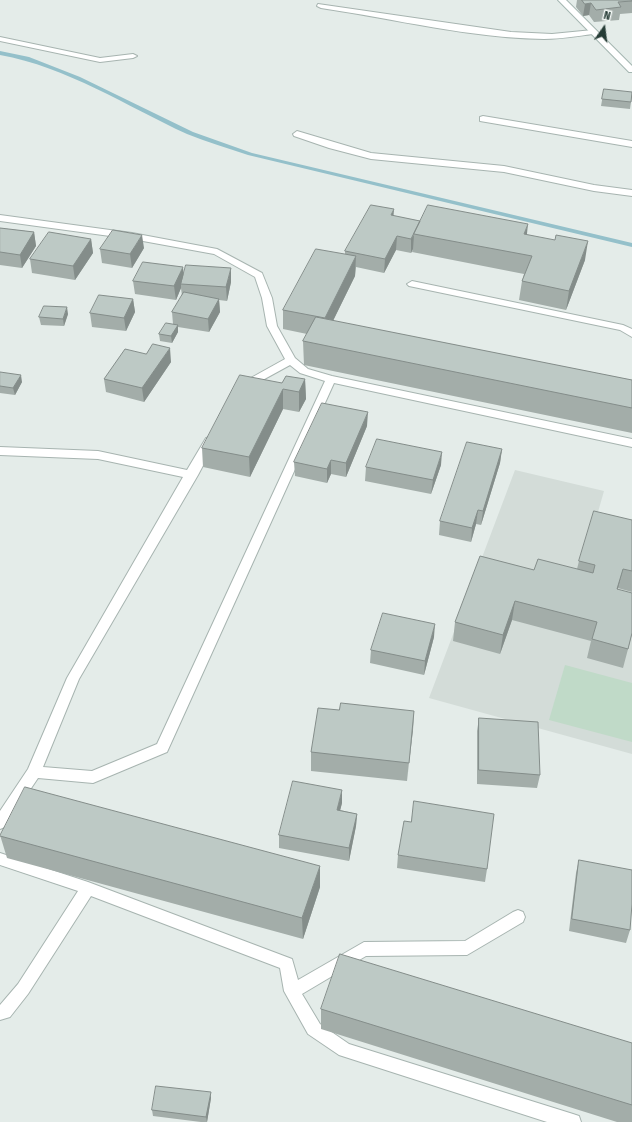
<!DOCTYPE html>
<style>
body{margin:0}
#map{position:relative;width:632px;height:1122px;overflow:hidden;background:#e4ece9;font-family:"Fira Sans Condensed",sans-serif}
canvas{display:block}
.north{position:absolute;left:584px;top:8px;width:40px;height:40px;-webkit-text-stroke:3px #f5f9f7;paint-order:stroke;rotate:14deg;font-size:11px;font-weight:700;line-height:16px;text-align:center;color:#263c36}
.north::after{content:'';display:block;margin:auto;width:14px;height:18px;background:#263c36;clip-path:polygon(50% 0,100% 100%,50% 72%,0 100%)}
</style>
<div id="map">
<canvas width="632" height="1122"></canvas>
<div class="north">N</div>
</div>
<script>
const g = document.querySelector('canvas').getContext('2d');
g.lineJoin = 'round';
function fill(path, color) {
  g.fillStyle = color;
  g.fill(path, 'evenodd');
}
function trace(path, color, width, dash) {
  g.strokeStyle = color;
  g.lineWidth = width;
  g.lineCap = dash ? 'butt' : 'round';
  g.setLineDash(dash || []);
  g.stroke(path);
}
fill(new Path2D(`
 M515 470 604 491 598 512 632 520V754L429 698Z`), '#d3dcd8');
fill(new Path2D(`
 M565 665 632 683V742L549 720Z`), '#c0dac8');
fill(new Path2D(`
 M0 51 29 57 80 77 193 132 252 153 632 243V247L248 155C228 148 207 142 187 134 126 106 67 67 0 55Z`), '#94c0ca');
const lane = new Path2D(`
 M318 4 511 32 552 34 593 30 597 32 593 34C577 36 561 39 544 39 470 38 395 19 321 8L317 6Z
 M412 281 623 325 632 329V337L620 330 409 286 407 284Z`);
const street = new Path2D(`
 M0 37 100 58 133 54 137 56 133 58 100 62 0 41Z
 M483 116 632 141V147L480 121V117Z
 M297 131 371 153 504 166 594 185 632 190V196L594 191 504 172 371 159 329 148 294 136 293 134Z
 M0 215 132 233 217 249 262 273 272 298 277 326 295 358 308 369 332 376 632 439V447L334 383 167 752 93 783 38 778 5 827 0 829V811L28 769 67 678 183 477 98 459 0 455V447L98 451 187 470 206 438 210 437 216 441 198 475 79 679 43 767 92 771 157 744 325 381 300 373 290 365 248 388H240L239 386 240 384 285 359 267 326 262 298 255 277 214 254 132 239 0 221Z
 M0 853 88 882 292 959 298 980 364 942 465 941 513 912 518 910 523 912 525 917 523 922 467 955 366 956 302 994 320 1024 349 1044 573 1114 579 1116 581 1122H547L339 1055 308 1034 284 991 280 968 91 896 28 994 10 1017 0 1020V1005L18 984 78 891 0 865Z`);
const secondary = new Path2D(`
 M558 0H566L632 66V72H629Z`);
trace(lane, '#a7b4b0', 2);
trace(street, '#a7b4b0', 2);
trace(secondary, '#a4b6b1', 2);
fill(lane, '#fff');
fill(street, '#fff');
fill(secondary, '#fff');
fill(new Path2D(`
 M577 0H632V13L620 14 619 20 594 22 589 15 583 16 576 7Z
 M604 89 632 95 630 109 601 106Z
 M393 216 420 221 527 235 585 260 566 310 519 300 522 281 524 274 412 252 413 249 411 253 396 250 384 273 356 267 355 276 333 321 632 380V433L304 365 303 341 307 334 283 329V310L345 254V251Z
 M0 228 34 232 36 246 22 268 0 265Z
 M91 239 93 253 75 280 32 273 30 259Z
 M144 248 132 268 102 263 100 249Z
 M184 274 231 282 227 301 219 300 220 312 209 332 178 327V332L172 343 160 341 159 334 173 324 172 312 182 296 181 288 176 300 135 294 133 281Z
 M133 299 135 312 126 331 92 327 90 313Z
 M68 314 64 326 41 325 39 317Z
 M146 354 171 362 144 402 106 392 104 379Z
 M0 372 22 382 15 395 0 393Z
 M305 379 306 399 299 412 283 409 250 477 203 467 202 448 282 383Z
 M367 426 346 477 331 474 327 483 295 476 294 462Z
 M502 449 500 463 481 525 476 524 471 542 439 535 440 521Z
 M441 465 431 494 365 481 366 467Z
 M632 520V592L618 588V590L632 634 623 668 587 658 591 641 512 620 500 654 453 641 455 622 534 570 577 569 579 561Z
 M434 637 424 675 370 663 371 650Z
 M339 710 414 711 407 781 311 771V752Z
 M479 718 540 775 537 788 477 784V731Z
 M342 803 340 810 357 814 356 826 349 861 279 848V835Z
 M0 835 320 887 303 939 7 858Z
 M398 855 487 869 485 882 397 868Z
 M579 860 630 930 626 943 569 931 576 873Z
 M321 1009 632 1043V1122H617L321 1029Z
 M211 1098 207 1122H201L153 1116 152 1110Z`), '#a3ada9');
fill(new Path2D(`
 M591 3 589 15 583 16 585 4Z
 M394 209 393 223 391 215Z
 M528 224 526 243 524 234Z
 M34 232 36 246 22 268 20 255Z
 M142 235 144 248 132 268 130 254Z
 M414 235 413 249 411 253V239Z
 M397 236 396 250 384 273 385 259Z
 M91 239 93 253 75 280 73 266Z
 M588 241 585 260 566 310 569 291Z
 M356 256 355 276 325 337V318Z
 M183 267 184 281 181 284V288L176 300 174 286Z
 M231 268V282L227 301 226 287Z
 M133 299 135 312 126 331 124 318Z
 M219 299 220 312 209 332 208 319Z
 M67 307 68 314 64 326 63 319Z
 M178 325V332L172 343 171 336Z
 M170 348 171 362 144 402 142 388Z
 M21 375 22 382 15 395 13 388Z
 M305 379 306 399 299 412V392Z
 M283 389V409L250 477 249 457Z
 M368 412 367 426 346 477V463Z
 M502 449 500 463 481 525 483 511Z
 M442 452 441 465 431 494 433 480Z
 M331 460V474L327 483V469Z
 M478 510 476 524 471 542 472 528Z
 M623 569 618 588 612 609 617 589Z
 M515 601 512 620 500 654 503 635Z
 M435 624 434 637 424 675 425 661Z
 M414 711 413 730 407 781 409 763Z
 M342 790V803L337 823V810Z
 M357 814 356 826 349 861V848Z
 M320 866V887L303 939 302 918Z
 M211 1092V1098L207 1122 206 1117Z`), '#848d8a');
const building = new Path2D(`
 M582 0H632V1L618 2 621 7 596 10 591 3 585 4Z
 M604 89 632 92 631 102 602 99Z
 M371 205 394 209 391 215 420 221 411 239 397 236 385 259 345 251Z
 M428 205 528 224 524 234 555 240 556 235 588 241 569 291 522 281 532 256 414 234Z
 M0 228 34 232 20 255 0 252Z
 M113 230 142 235 130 254 100 249Z
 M49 232 91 239 73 266 30 259Z
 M316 249 356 256 325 318 283 310Z
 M143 262 183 267 174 286 133 281Z
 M186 265 231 268 226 287 181 284Z
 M184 292 219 299 208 319 172 312Z
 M99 295 133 299 124 318 90 313Z
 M44 306 67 307 63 319 39 317Z
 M316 317 632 380V408L303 341Z
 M166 323 178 325 171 336 159 334Z
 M153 344 170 348 142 388 104 379 125 349 146 354Z
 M0 372 21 375 13 388 0 386Z
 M240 375 282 383 286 376 305 379 299 392 283 389 249 457 202 448Z
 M322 403 368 412 346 463 331 460 327 469 294 462Z
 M377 439 442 452 433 480 366 467Z
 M467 442 502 449 483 511 478 510 472 528 440 521Z
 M594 511 632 520V571L623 569 617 589 632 593V633L628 649 592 639 597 622 515 601 503 635 455 622 480 556 534 570 538 559 593 573 595 565 579 561Z
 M383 613 435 624 425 661 371 650Z
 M341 703 414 711 409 763 311 752 318 708 339 710Z
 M479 718 538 722 540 775 479 770Z
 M293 781 342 790 337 810 357 814 349 848 279 835Z
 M25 787 320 866 302 918 0 836Z
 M414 801 494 814 487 869 398 855 404 821 411 822Z
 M579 860 632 870V904L630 930 572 919Z
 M340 954 632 1043V1105L321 1009Z
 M156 1086 211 1092 206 1117 152 1110Z`);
fill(building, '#bdc9c5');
trace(building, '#848d8a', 1);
</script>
